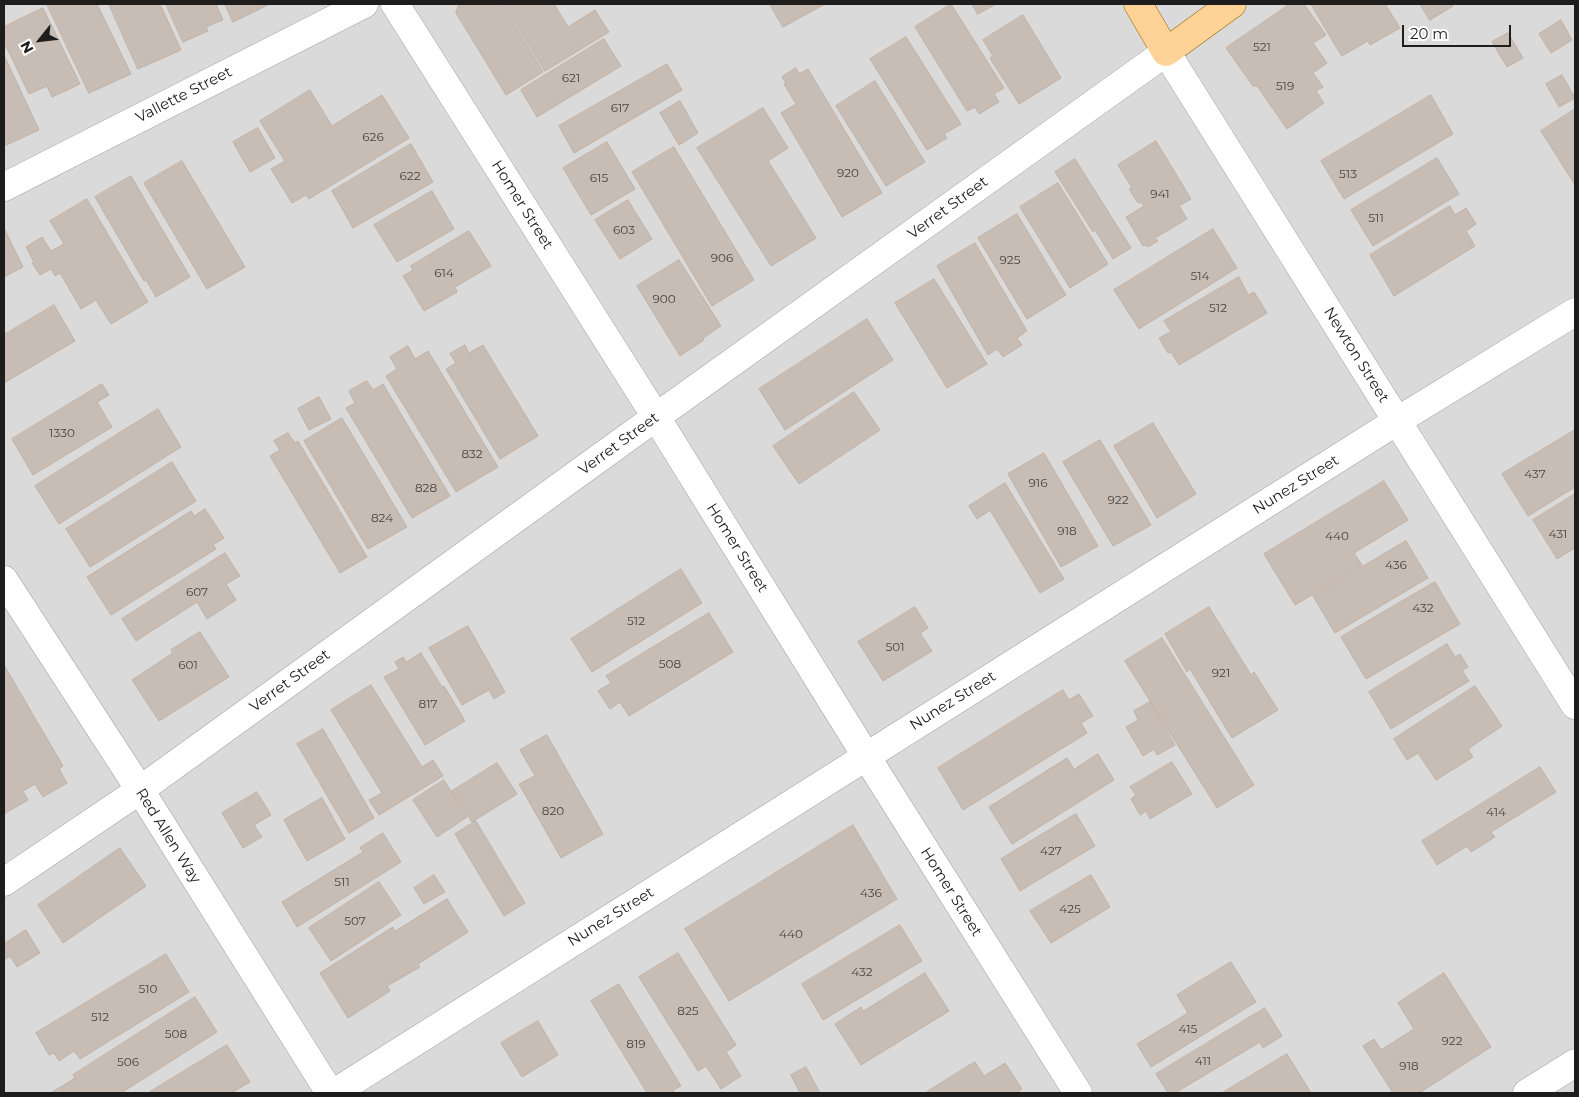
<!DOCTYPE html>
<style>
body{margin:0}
#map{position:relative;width:1579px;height:1097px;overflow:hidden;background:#f0ebe2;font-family:Montserrat,sans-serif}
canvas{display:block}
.frame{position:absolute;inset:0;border:5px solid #1d1d1d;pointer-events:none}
.north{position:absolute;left:15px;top:15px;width:50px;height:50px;-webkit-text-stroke:4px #fff;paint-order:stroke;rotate:241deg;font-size:14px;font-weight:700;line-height:20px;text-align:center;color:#1d1d1d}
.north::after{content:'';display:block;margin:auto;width:18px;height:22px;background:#1d1d1d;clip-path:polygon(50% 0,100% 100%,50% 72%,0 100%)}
.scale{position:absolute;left:1402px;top:25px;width:109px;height:22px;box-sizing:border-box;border:2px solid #1d1d1d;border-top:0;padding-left:6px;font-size:15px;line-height:18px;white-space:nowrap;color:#1d1d1d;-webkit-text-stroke:4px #fff;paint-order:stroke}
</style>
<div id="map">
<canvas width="1579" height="1097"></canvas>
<div class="frame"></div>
<div class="north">N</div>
<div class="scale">20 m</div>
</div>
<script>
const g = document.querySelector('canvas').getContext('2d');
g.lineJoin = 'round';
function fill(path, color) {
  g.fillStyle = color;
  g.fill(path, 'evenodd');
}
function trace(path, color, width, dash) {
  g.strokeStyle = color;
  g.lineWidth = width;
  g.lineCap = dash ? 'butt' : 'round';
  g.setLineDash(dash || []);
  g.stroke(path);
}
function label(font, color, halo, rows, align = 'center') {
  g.font = font + ' Montserrat,sans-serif';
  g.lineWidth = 4.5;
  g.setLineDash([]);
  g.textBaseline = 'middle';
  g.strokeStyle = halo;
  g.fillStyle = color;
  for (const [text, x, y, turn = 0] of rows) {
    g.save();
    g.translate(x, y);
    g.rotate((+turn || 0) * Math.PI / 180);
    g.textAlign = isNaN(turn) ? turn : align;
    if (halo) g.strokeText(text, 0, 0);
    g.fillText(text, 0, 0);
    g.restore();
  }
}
fill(new Path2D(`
 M4 4H1575V1093H4Z`), '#dbdada');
const building = new Path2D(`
 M47 4H97L131 74 89 93Z
 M109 4H160L181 50 138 69Z
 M166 4H216L223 20 206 27 208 31 183 42Z
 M225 4H270L233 22Z
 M459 4H502L543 72 506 95 456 13Z
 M504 4H554L568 27 595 10 609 32 545 71Z
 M770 4H825L783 27Z
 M951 4 1004 88 994 94 999 102 979 114 975 107 967 111 915 27Z
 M972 4H996L978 14Z
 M1290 4H1304L1326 35 1313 43 1327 63 1313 73 1323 87 1316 91 1324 103 1287 129 1257 86H1253L1226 48Z
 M1311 4H1385L1400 28 1370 45 1368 41 1342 56Z
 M1420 4H1451L1453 6 1430 20Z
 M43 8 80 84 52 97 47 86 29 94 4 42V27Z
 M1023 15 1061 78 1019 104 990 58 993 56 983 40Z
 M1561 20 1572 40 1551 53 1539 34Z
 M1508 33 1523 58 1507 67 1492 42Z
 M906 37 961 124 944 134 947 138 927 150 870 59Z
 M604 39 621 66 537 117 521 90Z
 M4 55 39 130 4 146Z
 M667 64 682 90 574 153 559 126Z
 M796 68 799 74 808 69 882 193 842 217 781 113 796 104 784 84 786 83 782 77Z
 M1562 75 1575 98 1559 107 1546 84Z
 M875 81 925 162 886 186 836 106Z
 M310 90 332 126 382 95 409 138 309 199 306 195 292 203 271 169 285 161 260 121Z
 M1431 95 1453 134 1344 199 1321 161Z
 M680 101 698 133 679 145 660 113Z
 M763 108 788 148 768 161 816 238 771 266 697 148Z
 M1575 109V185L1541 131Z
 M258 128 275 158 250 172 233 142Z
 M1156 141 1191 199 1179 206 1187 219 1155 238 1158 241 1148 247 1146 245 1143 246 1126 217 1144 206 1141 202 1138 203 1129 189 1132 188 1118 165Z
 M607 142 635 189 591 215 563 168Z
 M411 144 433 182 353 228 332 191Z
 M674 147 754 280 712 306 632 172Z
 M1437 158 1459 194 1373 246 1351 210Z
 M1075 159 1131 248 1113 259 1095 230 1093 232 1055 172Z
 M182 161 245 267 207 289 144 183Z
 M131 176 190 277 156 297 146 280 144 281 95 197Z
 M1058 183 1108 264 1070 288 1020 207Z
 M432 191 454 229 397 262 374 225Z
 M87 199 148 302 111 324 96 300 81 309 60 273 55 276 51 269 40 275 32 263 34 262 26 247 42 237 51 251 64 244 50 221Z
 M628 200 652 239 620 259 595 220Z
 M1450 206 1455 215 1466 208 1476 224 1466 231 1475 246 1394 296 1370 255Z
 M1017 214 1066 295 1027 319 978 238Z
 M1213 229 1237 268 1139 329 1114 290Z
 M5 230 23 267 4 277V231Z
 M469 231 491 266 455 287 457 292 424 311 403 276 413 270 411 266Z
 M975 243 1027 331 1017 338 1022 345 1003 357 997 349 988 355 937 266Z
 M679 260 721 326 703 338 704 340 680 356 637 286Z
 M1239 277 1248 295 1254 292 1267 313 1179 365 1171 352 1168 353 1159 338 1171 332 1164 321Z
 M934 279 987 364 947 388 895 303Z
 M54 305 75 341 4 383V335Z
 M867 319 893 360 785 430 759 389Z
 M465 345 469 353 483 345 538 436 500 459 446 369 456 363 450 354Z
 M408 346 415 359 428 351 498 467 456 492 386 376 397 369 390 357Z
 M367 381 373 390 383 384 450 496 412 518 346 408 355 403 349 391Z
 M102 384 109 395 97 402 112 427 33 475 12 439Z
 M854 392 880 430 799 484 773 446Z
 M319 397 331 419 309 430 298 409Z
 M158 409 181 447 59 524 35 486Z
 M342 418 407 527 368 549 304 441Z
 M1153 423 1196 494 1157 518 1114 446Z
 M1575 430V487L1528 516 1502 474Z
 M288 433 295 443 298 441 367 557 340 573 270 456 280 450 274 441Z
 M1100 440 1151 525 1113 546 1063 462Z
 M1044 453 1098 546 1061 567 1008 474Z
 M172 462 196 501 90 567 66 529Z
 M1384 481 1408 520 1354 553 1362 565 1295 605 1264 554Z
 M1005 483 1064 579 1040 593 990 510 977 519 969 506Z
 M1575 494V548L1557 559 1533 520Z
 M205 509 224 538 213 545 216 549 111 615 87 577 191 511 194 516Z
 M1406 541 1428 578 1335 633 1313 596Z
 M225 553 240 576 226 584 236 600 207 619 197 602 136 641 122 619Z
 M681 569 702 603 592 672 571 639Z
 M1435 582 1460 624 1366 679 1341 637Z
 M915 607 928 628 920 633 932 651 883 681 858 642Z
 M1209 607 1251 675 1254 672 1278 710 1232 738 1190 669 1187 672 1165 634Z
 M709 613 733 652 629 716 620 702 610 709 598 691 611 683 606 676Z
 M468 626 505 692 494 699 489 690 462 705 429 648Z
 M200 632 229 677 159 721 132 680 173 653 171 650Z
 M1162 638 1254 785 1217 808 1125 661Z
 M1447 644 1455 657 1460 654 1468 667 1462 670 1469 681 1391 729 1369 692Z
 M421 653 442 687 444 686 465 721 425 745 384 677 399 669 395 662 403 657 406 662Z
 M4 665 63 766 59 769 67 783 43 797 35 784 23 791 28 800 4 814Z
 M371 685 422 767 433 760 443 776 379 815 369 800 382 793 331 710Z
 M1475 686 1502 726 1468 749 1473 757 1436 780 1418 753 1407 760 1394 739Z
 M1063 690 1069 700 1079 694 1093 716 1081 723 1087 733 963 810 938 768Z
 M1150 702 1175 745 1157 755 1154 749 1143 756 1126 727 1138 720 1134 711Z
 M323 729 374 818 349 833 297 744Z
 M547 735 603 834 561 858 519 784 535 776 520 750Z
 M1098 754 1114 780 1012 844 989 807 1067 758 1074 769Z
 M1172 762 1192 794 1150 819 1146 811 1140 815 1131 799 1136 795 1130 787Z
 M497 763 517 794 472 822 452 791Z
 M1540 767 1556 792 1491 832 1495 837 1471 852 1467 846 1437 865 1422 841Z
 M444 780 467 817 437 837 413 800Z
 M257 792 271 815 254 825 262 837 243 848 222 813Z
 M322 798 345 839 307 861 284 820Z
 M1076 814 1095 846 1020 891 1001 859Z
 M476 821 525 903 504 916 455 834Z
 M853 825 897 899 729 1001 685 929Z
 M383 833 401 862 297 927 282 902 363 852 360 848Z
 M120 848 146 886 63 943 38 905Z
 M434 875 445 892 424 904 414 888Z
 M1091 875 1110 907 1051 943 1030 911Z
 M379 882 401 915 331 961 309 928Z
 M447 899 468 932 418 964 420 967 387 986 390 991 348 1018 320 973 393 927 395 931Z
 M900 925 922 961 823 1020 802 984Z
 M26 930 40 953 17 967 10 956 4 960V944Z
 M678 953 736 1045 726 1052 741 1076 721 1089 706 1066 698 1071 639 977Z
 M166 954 189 992 80 1059 74 1051 59 1061 54 1053 49 1055 36 1033Z
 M1231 962 1256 1002 1151 1067 1137 1044 1188 1013 1177 995Z
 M925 973 949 1011 861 1065 835 1024 861 1007 863 1011Z
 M1444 973 1491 1047 1419 1093H1393L1363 1046 1374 1039 1381 1050 1414 1029 1398 1003Z
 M619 984 681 1086 673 1090 675 1093H647L591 1001Z
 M195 997 217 1032 121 1093H51L75 1078 73 1075Z
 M1265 1008 1282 1036 1263 1048 1260 1042 1175 1093H1168L1156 1074Z
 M538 1021 558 1055 522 1077 501 1043Z
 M227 1045 250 1082 231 1093H148Z
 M1287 1054 1311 1093H1222Z
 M975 1062 984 1076 1005 1063 1022 1089 1016 1093H925Z
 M806 1067 820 1093H800L791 1075Z`);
fill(building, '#c8bdb5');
trace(building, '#c3b1a3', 1);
const minor = new Path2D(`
 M395 4 656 417 866 756 1078 1093
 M4 187 364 4
 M4 580 140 790 330 1093
 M4 882 140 790 656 417 1166 52 1575 705
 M334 1093 1397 421 1575 312
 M1527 1093 1575 1063`);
const major = new Path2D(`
 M1138 4 1166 52 1232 4`);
trace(minor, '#a4a4a4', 29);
trace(major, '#966500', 29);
trace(minor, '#fff', 28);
trace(major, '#ffd397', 28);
label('12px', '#484543', null, [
 ["521",1262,47],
 ["621",571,78],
 ["519",1285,86],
 ["617",620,108],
 ["626",373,137],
 ["920",848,173],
 ["513",1348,174],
 ["622",410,176],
 ["615",599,178],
 ["941",1160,194],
 ["511",1376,218],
 ["603",624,230],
 ["906",722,258],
 ["925",1010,260],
 ["614",444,273],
 ["514",1200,276],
 ["900",664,299],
 ["512",1218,308],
 ["1330",62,433],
 ["832",472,454],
 ["437",1535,474],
 ["916",1038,483],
 ["828",426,488],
 ["922",1118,500],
 ["824",382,518],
 ["918",1067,531],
 ["431",1558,534],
 ["440",1337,536],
 ["436",1396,565],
 ["607",197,592],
 ["432",1423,608],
 ["512",636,621],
 ["501",895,647],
 ["508",670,664],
 ["601",188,665],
 ["921",1221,673],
 ["817",428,704],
 ["820",553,811],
 ["414",1496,812],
 ["427",1051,851],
 ["511",342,882],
 ["436",871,893],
 ["425",1070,909],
 ["507",355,921],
 ["440",791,934],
 ["432",862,972],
 ["510",148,989],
 ["825",688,1011],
 ["512",100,1017],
 ["415",1188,1029],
 ["508",176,1034],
 ["922",1452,1041],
 ["819",636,1044],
 ["411",1203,1061],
 ["506",128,1062],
 ["918",1409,1066]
]);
label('15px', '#1d1d1d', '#fff', [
 ["Vallette Street",184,95,-27],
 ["Homer Street",522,205,58],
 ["Verret Street",948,208,-36],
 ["Newton Street",1356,355,58],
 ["Verret Street",619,444,-36],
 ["Nunez Street",1296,485,-32],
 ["Homer Street",737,548,58],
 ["Verret Street",290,681,-36],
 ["Nunez Street",953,701,-32],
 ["Red Allen Way",168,836,58],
 ["Homer Street",951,892,58],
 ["Nunez Street",611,917,-32]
]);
</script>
